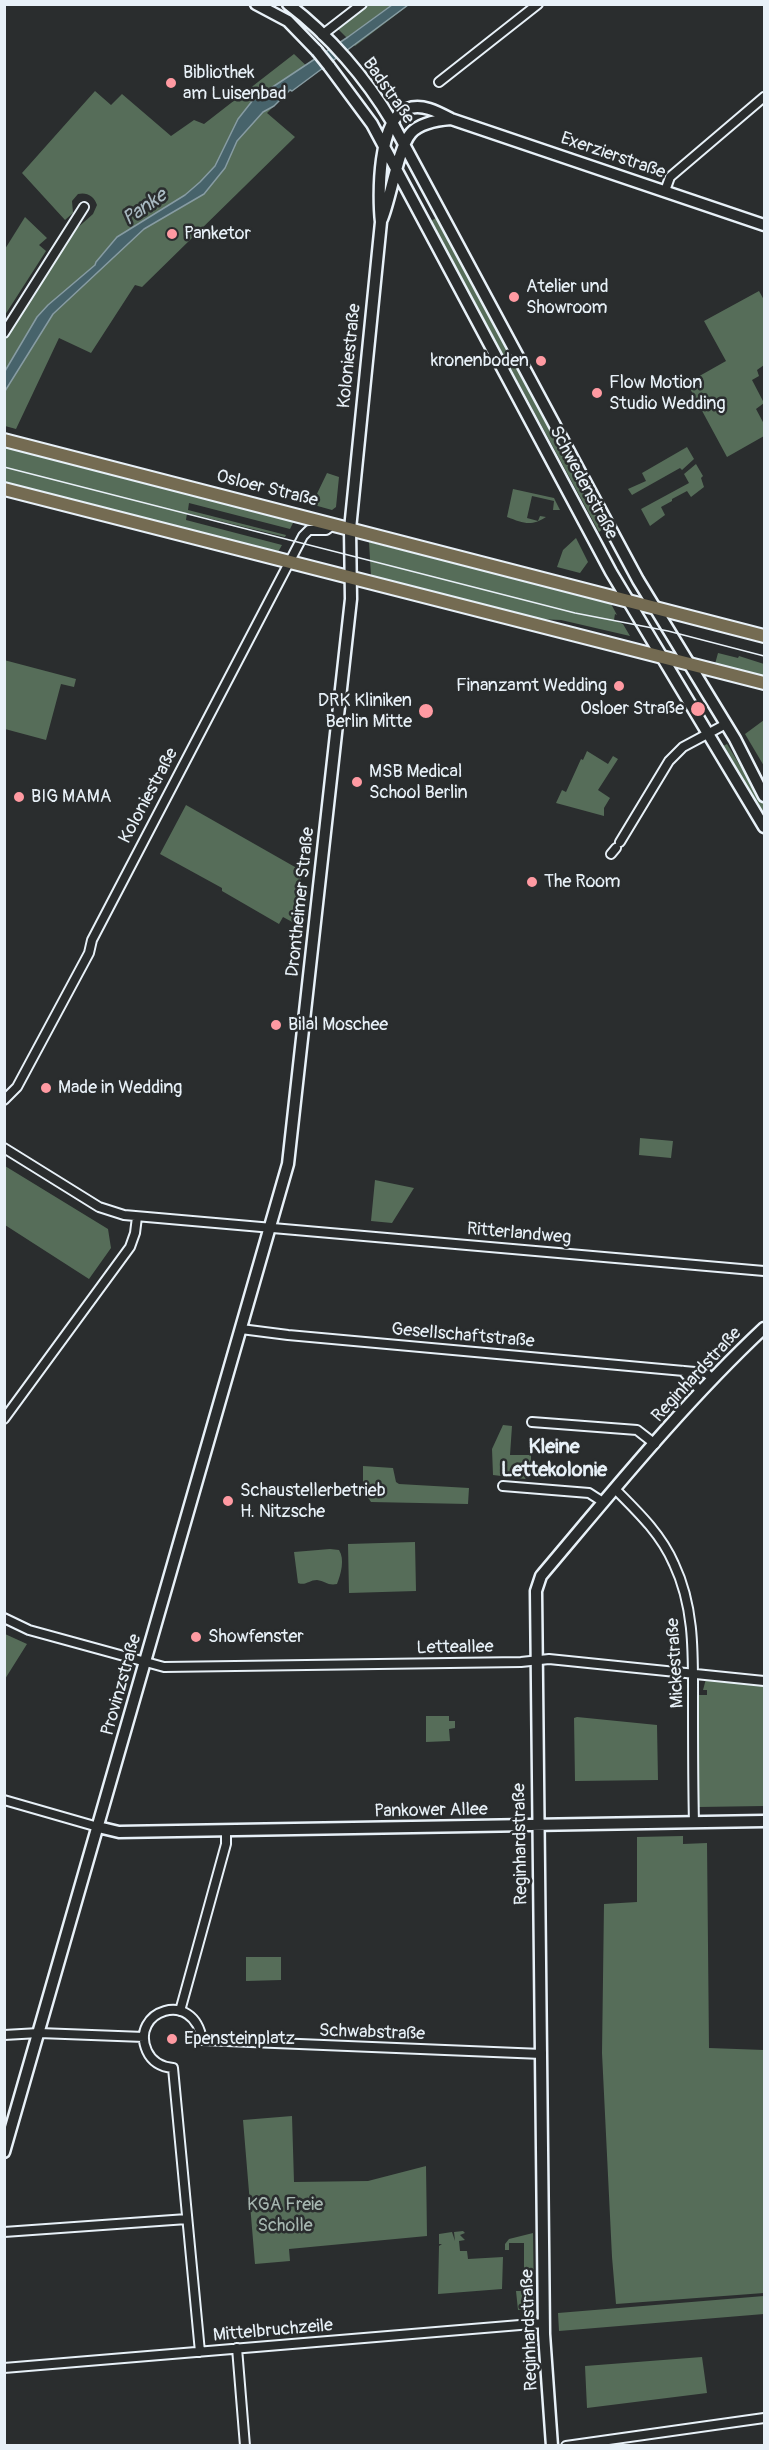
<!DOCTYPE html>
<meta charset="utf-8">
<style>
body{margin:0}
#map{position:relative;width:769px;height:2450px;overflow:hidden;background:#2a2d2e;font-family:Pangolin,sans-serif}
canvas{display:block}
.frame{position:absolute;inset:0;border:6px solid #e8f1f8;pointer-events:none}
</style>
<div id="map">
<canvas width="769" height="2450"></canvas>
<div class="frame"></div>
</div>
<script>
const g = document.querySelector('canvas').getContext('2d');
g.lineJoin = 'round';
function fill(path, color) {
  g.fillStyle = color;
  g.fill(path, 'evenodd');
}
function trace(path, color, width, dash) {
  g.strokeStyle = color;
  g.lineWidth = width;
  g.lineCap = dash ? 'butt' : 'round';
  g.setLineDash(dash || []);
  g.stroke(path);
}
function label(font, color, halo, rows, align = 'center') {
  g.font = font + ' Pangolin,sans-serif';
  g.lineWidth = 5;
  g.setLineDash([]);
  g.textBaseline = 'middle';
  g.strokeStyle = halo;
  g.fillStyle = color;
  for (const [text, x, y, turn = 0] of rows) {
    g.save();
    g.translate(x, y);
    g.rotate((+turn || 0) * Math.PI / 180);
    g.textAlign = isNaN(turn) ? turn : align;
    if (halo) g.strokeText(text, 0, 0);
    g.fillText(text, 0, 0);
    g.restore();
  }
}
fill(new Path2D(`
 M369 5H409L355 46 337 28Z
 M294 54 314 73 292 91 290 90 267 113 295 137 142 287 135 285 91 353 59 338 16 429 5 426 4 340 75 230 93 214 97 205C94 196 87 192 78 194L72 201 73 213 65 220 22 173 95 91 111 105 122 94 171 136 194 120 204 124Z
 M25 217 47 238 39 245 46 251 5 315V249Z
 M436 218 603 529 599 532 431 221Z
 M759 291 764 300V365L757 370 759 376 752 380 764 403 756 409 764 424V436L727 457 687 383 726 361 704 321Z
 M4 447 294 521 290 529 189 503 188 510 286 535 285 537 187 513 186 520 282 545 278 552 5 482Z
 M687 447 694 459 682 470 680 468 632 495 628 489 646 481 642 473Z
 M696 464 703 476 701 478 704 487 691 497 687 491 672 499V501L661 507 665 515 650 526 641 509 689 483 684 474Z
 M327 473 339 477 336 507 332 510 314 505 313 502Z
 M513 489 554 498 560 510H553L554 501 532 496 527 518 538 521 540 516 546 517C531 527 523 523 507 517Z
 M576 538 588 562 580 573 557 567 563 550Z
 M369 542 610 602 617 615 615 614 614 620 623 624 630 636 561 620 536 619 371 576Z
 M718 653 738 658 739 656 764 664V677L715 664Z
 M4 660 76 679 74 687 61 684 46 740 5 729Z
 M764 720V766L745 734Z
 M727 744 764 805V817L721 747Z
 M587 751 608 764 613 756 618 759 598 790 610 798 604 808V816L556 803 562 790 566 792 581 759 583 760Z
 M186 805 302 871 296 924 283 917 279 924 222 891V888L160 854Z
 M640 1138 673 1141 671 1158 639 1155Z
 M5 1166 108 1229 111 1248 89 1279 5 1225Z
 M375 1180 414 1188 392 1223 371 1221Z
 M503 1425 512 1426 510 1455H531V1472L525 1479 493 1475 492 1449Z
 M363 1466 393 1468 396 1482 399 1484 469 1488 468 1504 371 1502 363 1490Z
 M415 1542 416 1591 349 1593 348 1544Z
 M330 1549 339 1550C345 1559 341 1574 337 1584 328 1586 325 1581 317 1580 309 1580 306 1586 298 1583L294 1552Z
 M5 1634 27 1644 5 1679Z
 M706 1679 764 1685V1806L699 1807 698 1695H707V1690H703Z
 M426 1716H449V1721H455V1728L449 1729 450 1741 426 1742Z
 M577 1717 657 1725 658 1780 575 1781 574 1718Z
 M683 1836V1844L707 1843 709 2048 764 2050V2293L616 2304 612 2257 602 2053 604 1904 637 1902V1837Z
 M246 1957H281V1980L246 1981Z
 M292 2116 294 2182 368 2181 426 2166 427 2236 289 2249 290 2261 255 2264 243 2120Z
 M463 2231 465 2233 460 2235 465 2240 459 2241 460 2251H467L468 2259 503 2257 502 2289 438 2294 439 2246 442 2244H439V2234L452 2232 455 2241 454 2232Z
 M533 2233 534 2309 518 2310 516 2291H524V2243H509V2250H505V2244L509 2239Z
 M764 2296V2314L559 2331 558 2313Z
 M702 2357 707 2393 587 2408 585 2366Z`), '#566d59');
const water = new Path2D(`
 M392 5H408L292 91 290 90 274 106 263 112 237 141 225 168 204 194 144 229 53 314 5 391V371L37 317 48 305 95 265 96 262 117 237 185 195 200 182 215 166 238 119 253 100 348 37Z`);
fill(water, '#47636b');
trace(water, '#879ca3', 1.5);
const street = new Path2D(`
 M322 35 362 4
 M439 82 538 4
 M665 191 670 177 764 97
 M4 333 84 207
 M620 842 669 761 683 747 726 724
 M611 854 616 848
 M4 1100 17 1087 89 953 92 940 303 536 309 530H326L333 525
 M4 1148 99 1207 124 1215 764 1271
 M241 1329 288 1335 706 1373 713 1379
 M683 1371 701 1392
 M4 1419 130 1247 135 1233 137 1217
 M532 1422 637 1430 655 1444
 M503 1486 589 1493 603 1502
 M615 1489C638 1512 661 1534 674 1564 695 1608 693 1656 693 1704 693 1743 693 1783 694 1823
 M4 1618 29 1630 164 1667 521 1662 549 1659 764 1681
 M4 1800 98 1827
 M180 2011 226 1844V1830
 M4 2035 39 2033 144 2037
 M4 2232 187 2219
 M237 2348 245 2446
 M200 2352 173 2068C162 2067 152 2062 147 2051 129 2011 194 1988 202 2040L542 2054
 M4 2368 544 2323
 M566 2446 764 2418`);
const secondary = new Path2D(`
 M256 4 288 21 317 51
 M288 4C329 35 366 78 392 122L638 580 735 739 764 796
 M329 66 372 124 611 572 764 827
 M382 219C391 197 398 148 411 133 420 123 438 120 451 119
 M98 1827 119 1832 764 1821
 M4 2152 288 1164 351 599 350 529 381 222C378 196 378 119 407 109 422 103 438 112 451 119L764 225
 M552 2446 544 2334 536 1591 541 1576C612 1492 684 1403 764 1328`);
const primary = new Path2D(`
 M4 440 764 636
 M4 489 764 683`);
trace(street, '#e8f1f8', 12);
trace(secondary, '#e8f1f8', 15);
trace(primary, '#e8f1f8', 16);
trace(street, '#2a2d2e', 8);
trace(secondary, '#2a2d2e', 10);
trace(primary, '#746b52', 12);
trace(new Path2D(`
 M4 467 575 613 668 631 764 656`), '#e8f1f8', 1.5);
const secondaryBridge = new Path2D(`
 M317 51 329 66`);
trace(secondaryBridge, '#e8f1f8', 15, []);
trace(secondaryBridge, '#2a2d2e', 10);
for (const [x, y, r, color] of [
 [171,83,6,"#ff9aa2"],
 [172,234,6,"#ff9aa2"],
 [514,297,6,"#ff9aa2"],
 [541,361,6,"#ff9aa2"],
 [597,393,6,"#ff9aa2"],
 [619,686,6,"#ff9aa2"],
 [698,709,8,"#ff9aa2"],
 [426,711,8,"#ff9aa2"],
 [357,782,6,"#ff9aa2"],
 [19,797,6,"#ff9aa2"],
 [532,882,6,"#ff9aa2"],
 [276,1025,6,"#ff9aa2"],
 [46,1088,6,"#ff9aa2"],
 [228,1501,6,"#ff9aa2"],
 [196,1637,6,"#ff9aa2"],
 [172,2039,6,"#ff9aa2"]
]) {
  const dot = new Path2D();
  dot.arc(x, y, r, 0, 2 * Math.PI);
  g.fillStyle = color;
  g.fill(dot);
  trace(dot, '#2a2d2e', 2);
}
label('18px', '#e8f1f8', '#2a2d2e', [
 ["Bibliothek",183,73],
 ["am Luisenbad",183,94],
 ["Panketor",184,234],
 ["Atelier und",526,287],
 ["Showroom",526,308],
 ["kronenboden",529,361,"right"],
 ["Flow Motion",609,383],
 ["Studio Wedding",609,404],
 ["Finanzamt Wedding",607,686,"right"],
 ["DRK Kliniken",412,701,"right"],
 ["Berlin Mitte",412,722,"right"],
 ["Osloer Straße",684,709,"right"],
 ["MSB Medical",369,772],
 ["School Berlin",369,793],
 ["BIG MAMA",31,797],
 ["The Room",544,882],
 ["Bilal Moschee",288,1025],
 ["Made in Wedding",58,1088],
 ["Schaustellerbetrieb",240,1491],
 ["H. Nitzsche",240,1512],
 ["Showfenster",208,1637],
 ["Epensteinplatz",184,2039]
], 'left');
label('18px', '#e8f1f8', '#2a2d2e', [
 ["Badstraße",388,91,55],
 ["Exerzierstraße",613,156,19],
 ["Koloniestraße",350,356,-84],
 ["Schwedenstraße",583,483,62],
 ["Osloer Straße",267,489,14],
 ["Koloniestraße",149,796,-62],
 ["Drontheimer Straße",301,902,-84],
 ["Ritterlandweg",519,1234,5],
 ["Gesellschaftstraße",463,1336,5],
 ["Reginhardstraße",697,1375,-47],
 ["Letteallee",455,1648,-1],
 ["Mickestraße",676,1663,-93],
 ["Provinzstraße",122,1685,-74],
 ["Pankower Allee",431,1811,-1],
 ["Reginhardstraße",521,1844,-91],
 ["Schwabstraße",372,2033,2],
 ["Reginhardstraße",530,2330,-92],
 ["Mittelbruchzeile",273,2331,-5]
]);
label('18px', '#a6b6b0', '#2a2d2e', [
 ["KGA Freie",285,2205],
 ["Scholle",285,2226]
]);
label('italic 20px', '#a8b8c0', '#2a2d2e', [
 ["Panke",145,208,-35]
]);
label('bold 20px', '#e8f1f8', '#2a2d2e', [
 ["Kleine",554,1448],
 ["Lettekolonie",554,1471]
]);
</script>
